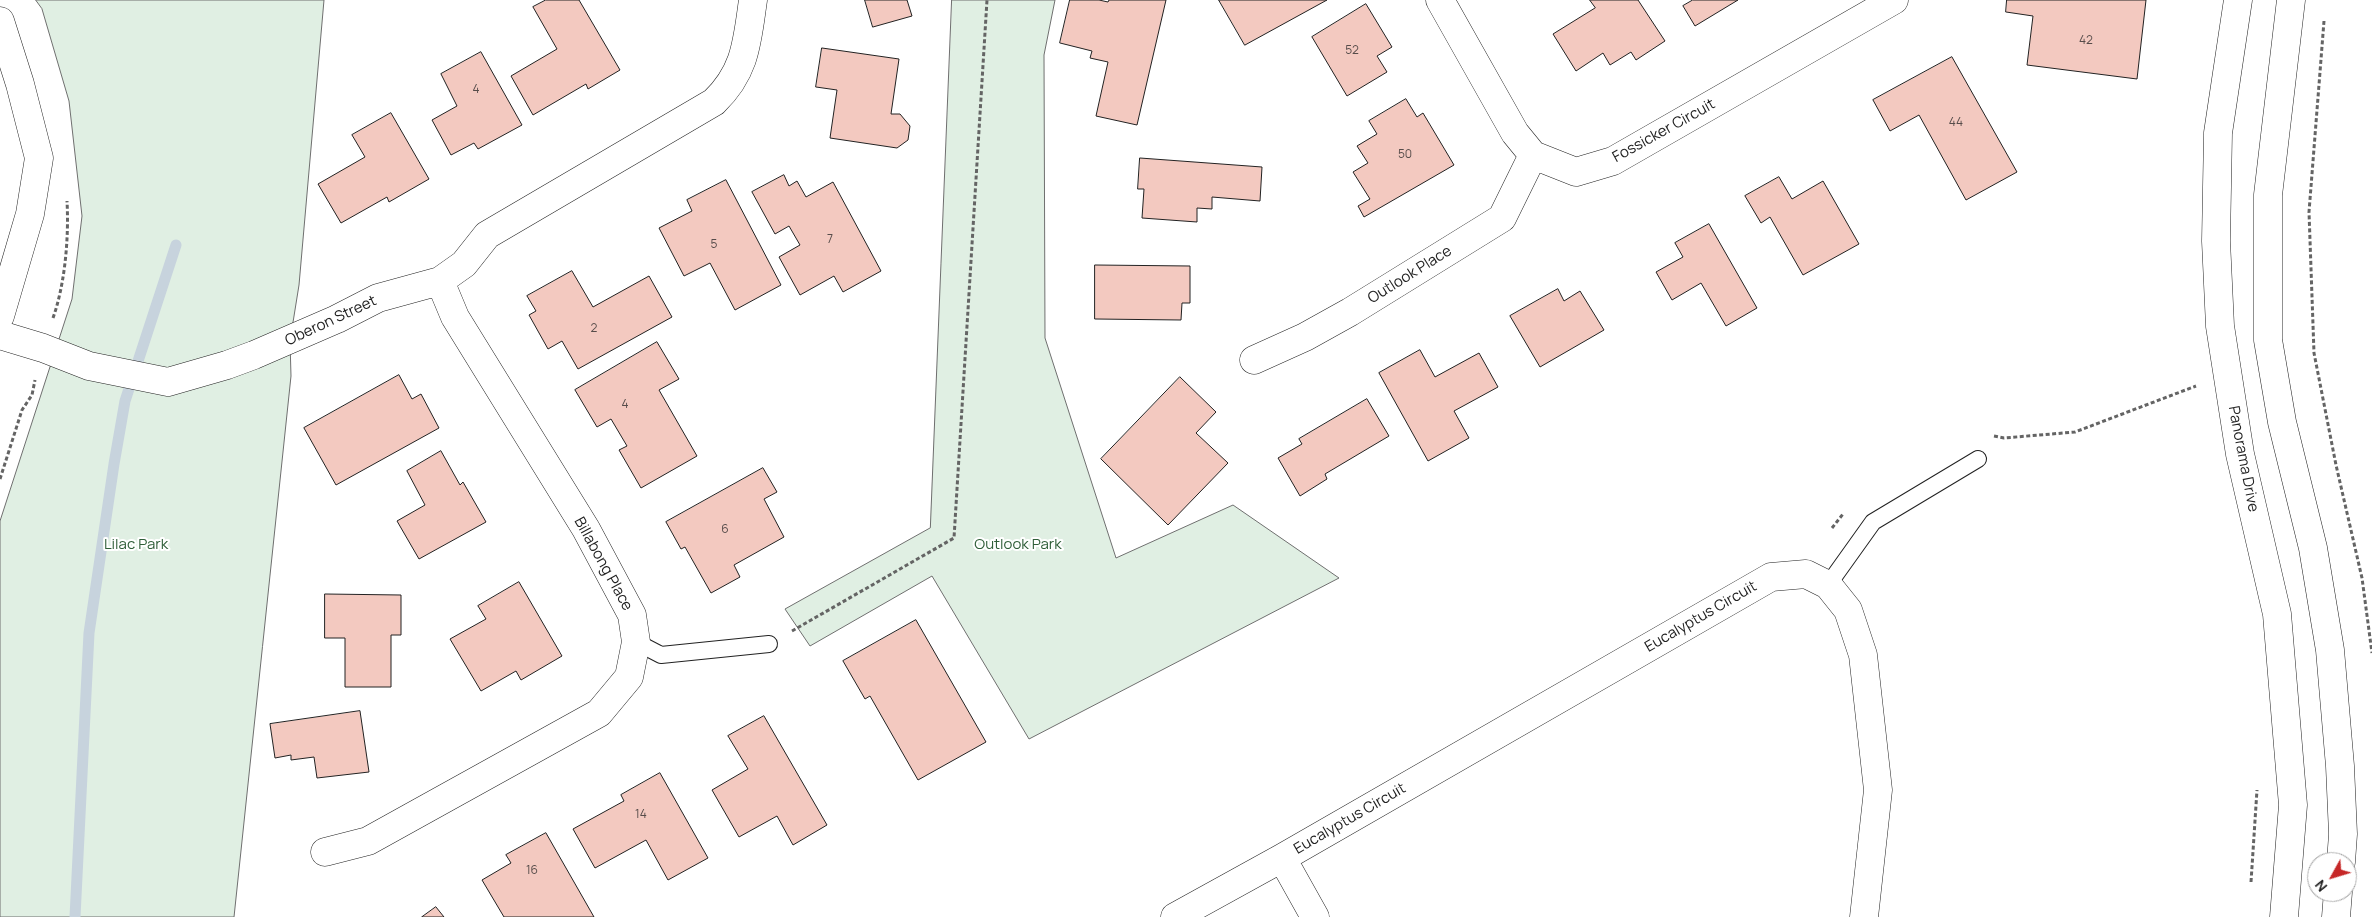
<!DOCTYPE html>
<style>
body{margin:0}
#map{position:relative;width:2372px;height:917px;overflow:hidden;background:#fff;font-family:Manrope,sans-serif}
canvas{display:block}
.north{position:absolute;left:2307px;top:852px;width:50px;height:50px;box-sizing:border-box;background:#fff;border:1px solid #a7a7a7;border-radius:50%;rotate:231deg;font-size:14px;font-weight:700;line-height:20px;text-align:center;color:#222}
.north::after{content:'';display:block;margin:auto;width:18px;height:22px;background:#c62828;clip-path:polygon(50% 0,100% 100%,50% 72%,0 100%)}
</style>
<div id="map">
<canvas width="2372" height="917"></canvas>
<div class="north">N</div>
</div>
<script>
const g = document.querySelector('canvas').getContext('2d');
g.lineJoin = 'round';
function fill(path, color) {
  g.fillStyle = color;
  g.fill(path, 'evenodd');
}
function trace(path, color, width, dash) {
  g.strokeStyle = color;
  g.lineWidth = width;
  g.lineCap = dash ? 'butt' : 'round';
  g.setLineDash(dash || []);
  g.stroke(path);
}
function label(font, color, halo, rows, align = 'center') {
  g.font = font + ' Manrope,sans-serif';
  g.lineWidth = 4;
  g.setLineDash([]);
  g.textBaseline = 'middle';
  g.strokeStyle = halo;
  g.fillStyle = color;
  for (const [text, x, y, turn = 0] of rows) {
    g.save();
    g.translate(x, y);
    g.rotate((+turn || 0) * Math.PI / 180);
    g.textAlign = isNaN(turn) ? turn : align;
    if (halo) g.strokeText(text, 0, 0);
    g.fillText(text, 0, 0);
    g.restore();
  }
}
const green = new Path2D(`
 M36 0H324L299 285 290 341 291 376 234 917H0V521L72 299 82 216 69 101 42 9Z
 M952 0H1055L1044 55 1045 338 1116 558 1233 505 1339 578 1029 739 932 576 810 646 785 609 930 528Z`);
fill(green, '#e0efe3');
trace(green, '#6f6f6f', 1);
trace(new Path2D(`
 M75 917 89 633 114 464 125 401 176 245`), '#c7d3dd', 11);
const building = new Path2D(`
 M546 0H579L620 70 588 89 586 84 533 115 511 76 557 49 533 7Z
 M865 0H907L912 16 873 27Z
 M1070 0H1099L1108 2 1109 0H1166L1137 125 1096 116 1108 62 1090 58 1092 51 1060 43Z
 M1219 0H1327L1245 45Z
 M1590 0H1638L1665 41 1636 60 1631 52 1610 65 1603 53 1576 71 1553 34 1595 8Z
 M1693 0H1738L1695 26 1683 6Z
 M2007 0H2146L2137 79 2027 65 2033 16 2006 12Z
 M1366 4 1392 47 1377 56 1387 72 1347 96 1312 37Z
 M822 48 899 59 891 114H900L910 126 908 140 897 148 830 138 837 90 816 87Z
 M481 52 522 125 478 149 474 143 451 155 432 120 457 106 441 74Z
 M1952 57 2017 172 1966 200 1919 115 1890 131 1873 100Z
 M1406 99 1417 117 1423 113 1454 165 1364 217 1358 206 1370 199 1353 172 1368 163 1357 146 1377 134 1369 121Z
 M391 113 429 179 389 202 387 197 341 223 318 184 365 157 352 135Z
 M1140 158 1262 167 1260 201 1212 197V209L1197 208V222L1142 218 1144 189H1138Z
 M784 175 789 186 797 181 806 197 833 182 881 271 843 292 834 276 800 295 779 257 800 245 789 226 775 234 752 192Z
 M1779 177 1792 199 1823 181 1859 244 1803 275 1770 217 1761 223 1745 196Z
 M726 180 781 285 735 310 710 263 684 276 659 228 692 211 687 200Z
 M1709 224 1757 308 1726 326 1701 283 1672 300 1656 272 1683 257 1675 243Z
 M1095 265 1190 266V303H1182L1181 320 1095 319Z
 M572 271 593 307 649 276 672 317 578 369 562 341 548 349 529 315 536 311 527 296Z
 M1558 289 1564 301 1580 291 1604 330 1540 367 1510 316Z
 M657 342 679 379 659 390 697 456 641 488 619 450 627 446 611 419 597 427 575 390Z
 M1420 350 1435 377 1479 353 1498 387 1454 411 1469 438 1428 461 1379 373Z
 M399 375 412 399 421 394 439 428 336 485 304 428Z
 M1180 377 1216 412 1196 433 1228 463 1168 525 1101 459Z
 M1367 399 1389 436 1325 474 1327 479 1300 496 1278 458 1302 444 1299 439Z
 M441 451 460 485 463 482 486 522 419 559 397 521 425 505 407 471Z
 M763 468 777 492 764 499 784 537 734 565 740 577 711 593 685 547 681 549 666 522Z
 M519 582 562 656 521 680 516 671 481 691 450 639 486 619 478 606Z
 M325 594 401 595V635H391V687H345V638H325Z
 M916 620 986 742 918 780 870 696 865 699 843 661Z
 M360 711 369 772 317 778 314 757 291 760V755L275 758 270 724Z
 M764 716 827 825 793 845 777 816 739 837 712 790 748 769 728 736Z
 M660 773 708 858 668 880 646 840 595 868 573 829 624 801 621 795Z
 M546 833 594 917H504L482 880 511 863 506 855Z
 M436 907 444 917H422Z`);
fill(building, '#f3c9c0');
trace(building, '#222', 1);
const lane = new Path2D(`
 M1828 585 1873 522 1978 459
 M636 642 661 655 769 644`);
const street = new Path2D(`
 M1440 0 1515 133 1533 155 1576 172 1613 161 1894 0
 M0 21 20 84 39 158 30 214 0 316
 M0 335 43 348 89 366 168 382 227 365 254 355 337 319 378 298 440 281 464 264 487 235 714 102C746 71 747 42 753 0
 M1254 360 1305 337 1350 312 1502 218 1533 155
 M325 852 368 841 599 713 629 677 636 642 632 615 586 529 455 317 440 281
 M1282 858 1315 917
 M1175 917 1282 858 1771 577 1806 574 1828 585 1848 610 1863 655 1878 790 1864 917`);
const secondary = new Path2D(`
 M2238 0 2218 133 2216 241 2220 326 2240 454 2277 614 2293 805 2284 917
 M2291 0 2268 195V340L2282 422 2313 548 2330 650 2340 766 2343 834 2341 862
 M2336 917 2338 892`);
trace(lane, '#222', 18);
trace(street, '#222', 29);
trace(secondary, '#222', 29);
trace(new Path2D(`
 M2324 21 2309 212 2314 353 2336 465 2362 578 2372 653
 M53 318C65 284 69 238 67 201
 M1994 436 2004 438 2075 432 2196 386
 M0 479 22 410 32 395 35 380
 M1832 528 1843 514
 M792 631 954 538 987 0
 M2251 882 2257 790`), '#646464', 3, [4, 2.5]);
trace(lane, '#fff', 16);
trace(street, '#fff', 28);
trace(secondary, '#fff', 28);
label('12px', '#564c4a', null, [
 ["42",2086,41],
 ["52",1352,51],
 ["4",476,90],
 ["44",1956,123],
 ["50",1405,155],
 ["7",830,240],
 ["5",714,245],
 ["2",594,329],
 ["4",625,405],
 ["6",725,530],
 ["14",641,815],
 ["16",532,871]
]);
label('15px', '#222', '#fff', [
 ["Fossicker Circuit",1664,131,-29],
 ["Outlook Place",1410,275,-32],
 ["Oberon Street",331,321,-25],
 ["Panorama Drive",2243,459,79],
 ["Billabong Place",603,564,61],
 ["Eucalyptus Circuit",1701,617,-30],
 ["Eucalyptus Circuit",1350,819,-30]
]);
label('15px', '#2f5e38', '#fff', [
 ["Lilac Park",136,545],
 ["Outlook Park",1018,545]
]);
</script>
